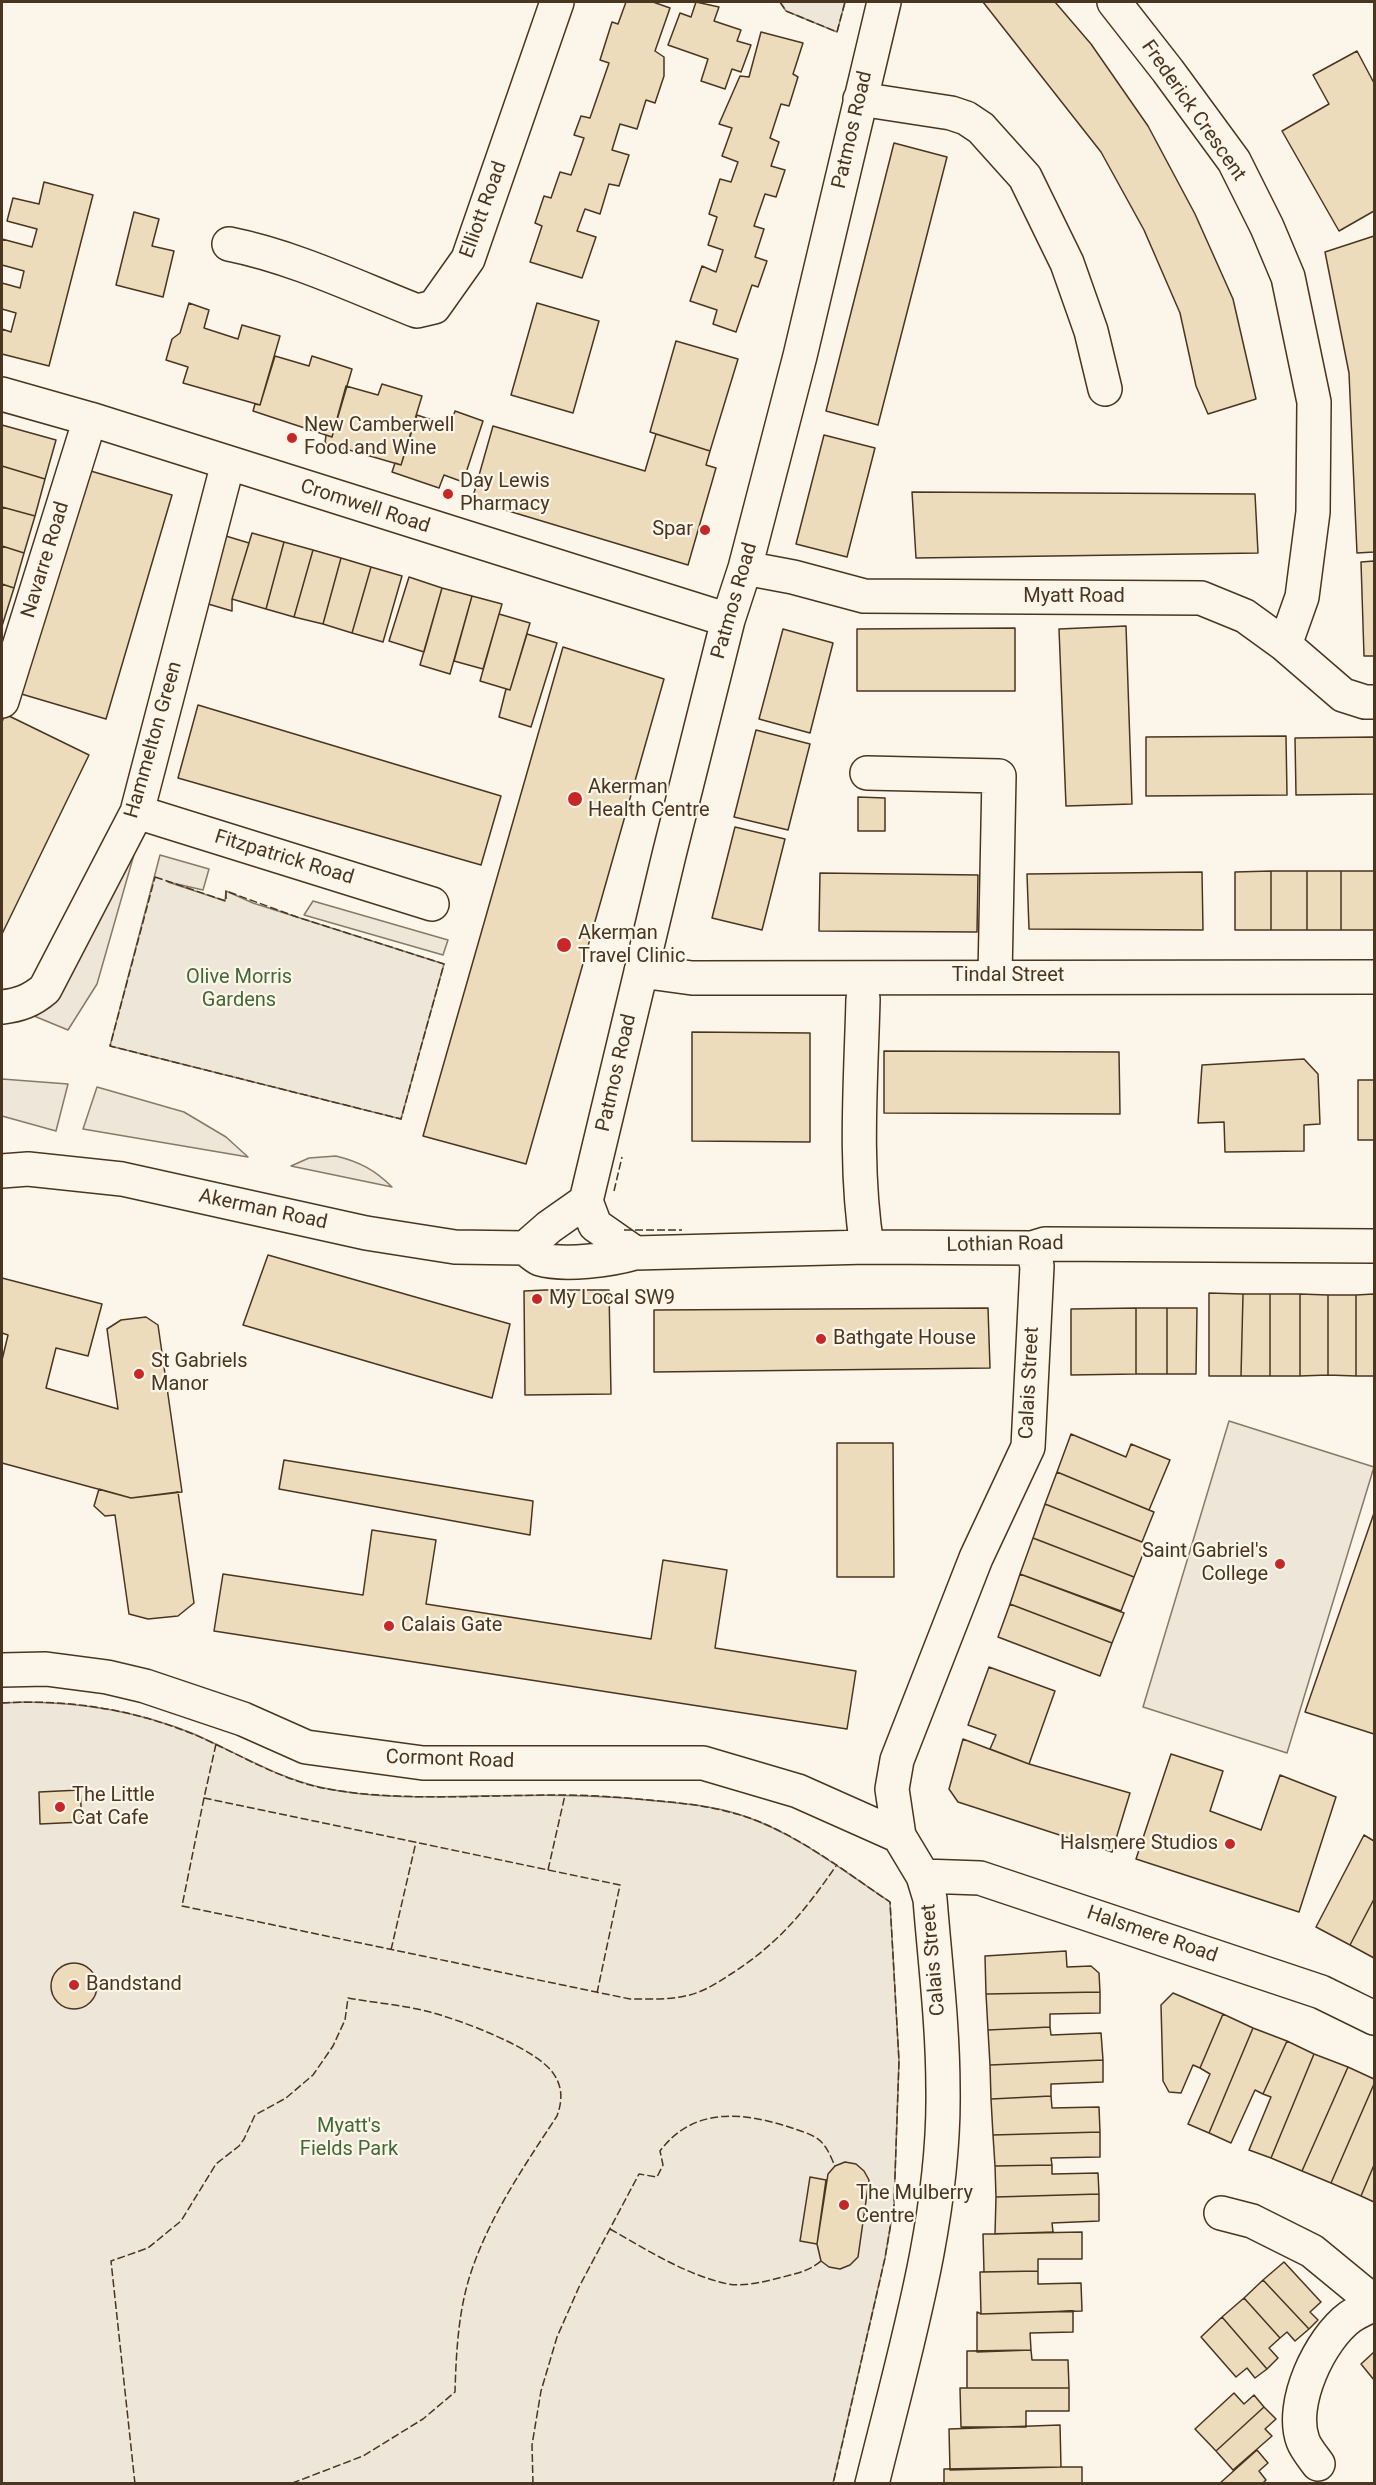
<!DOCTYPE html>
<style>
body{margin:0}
#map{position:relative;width:1376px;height:2485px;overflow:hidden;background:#fbf6e9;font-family:Roboto,sans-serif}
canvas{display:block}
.frame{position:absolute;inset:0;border:3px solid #4a3520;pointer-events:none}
</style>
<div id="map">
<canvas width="1376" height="2485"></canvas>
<div class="frame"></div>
</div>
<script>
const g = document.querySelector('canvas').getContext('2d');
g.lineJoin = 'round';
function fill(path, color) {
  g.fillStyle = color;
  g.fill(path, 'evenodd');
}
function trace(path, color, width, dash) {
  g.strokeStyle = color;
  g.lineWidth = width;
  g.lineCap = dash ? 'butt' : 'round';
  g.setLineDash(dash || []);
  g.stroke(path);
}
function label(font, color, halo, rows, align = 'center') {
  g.font = font + ' Roboto,sans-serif';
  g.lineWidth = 4.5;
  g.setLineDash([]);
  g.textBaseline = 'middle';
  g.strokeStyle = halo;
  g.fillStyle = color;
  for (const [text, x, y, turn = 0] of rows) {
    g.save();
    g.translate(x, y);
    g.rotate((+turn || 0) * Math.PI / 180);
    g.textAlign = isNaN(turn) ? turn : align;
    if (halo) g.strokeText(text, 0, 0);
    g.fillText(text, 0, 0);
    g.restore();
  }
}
const green = new Path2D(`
 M780 2H845L837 32 786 11Z
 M135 851 97 984 68 1030 34 1016 57 998Z
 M160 855 209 869 203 890 168 882 225 901 226 891 253 903 444 964 401 1119 110 1046Z
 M313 901 448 940 443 955 304 915Z
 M2 1079 68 1084 56 1131 2 1116Z
 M97 1087 184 1112 226 1137 248 1157 83 1129Z
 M336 1156C360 1162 375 1170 392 1187L291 1166 309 1158Z
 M1229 1421 1374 1467 1287 1753 1143 1707Z
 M25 1702C85 1703 137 1711 194 1734 237 1753 277 1778 324 1788 374 1799 427 1797 478 1796 535 1795 591 1794 647 1800 679 1803 710 1805 741 1815 796 1833 842 1870 890 1902L899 2061 894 2205 885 2258 833 2483H2V1703Z`);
fill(green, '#ede6d9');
trace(green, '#887966', 1.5);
const building = new Path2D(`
 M626 2H653L670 8 655 51 664 57V76L655 103 646 100 637 129 620 124 612 150 629 155 619 186 609 184 600 214 585 209 577 231 596 237 582 278 530 262 542 226 535 223 544 196 551 198 560 172 571 175 584 138 574 135 581 116 590 118 609 63 600 60 612 22 618 24Z
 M696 2 719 7 714 21 741 30 737 41 751 45 741 72 732 69 725 89 701 81 708 59 668 45 680 13 691 17Z
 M983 2H1055L1091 44 1148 126 1195 214 1233 299 1256 399 1208 414 1196 386 1180 313 1144 230 1101 152Z
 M761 32 803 43 793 74 798 77 789 106 781 104 770 138 779 142 771 166 785 170 776 197 765 194 754 226 764 229 755 257 767 261 758 287 752 285 736 332 713 324 717 310 690 301 702 266 716 272 723 250 708 245 717 217 709 214 720 179 731 182 738 162 722 156 732 128 719 124 740 76 749 77Z
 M1357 51 1374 83V211L1339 231 1282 131 1329 104 1313 75Z
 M894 143 947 157 878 425 826 411Z
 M44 182 93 195 49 366 2 354V329L11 332 16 313 2 309V283L20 288 24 271 2 265V239L32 247 37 229 7 221 13 198 39 204Z
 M134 212 159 219 152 246 174 251 163 297 116 285Z
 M1374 236V552L1357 553 1349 373 1325 252Z
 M189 303 209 310 204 328 238 339 242 325 280 336 260 405 183 383 188 367 166 360 172 339 180 333Z
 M537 303 599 321 573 413 511 395Z
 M676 341 738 359 710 451 650 432Z
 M275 356 309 366 312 356 352 369 332 437 253 411 255 404 260 405Z
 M382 384 422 396 401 465 325 443 326 435 332 437 346 386 378 395Z
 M455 411 483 421 463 482 444 475 439 488 392 472 395 463 401 465 417 415 450 426Z
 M2 425 56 440 45 479 2 466Z
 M493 426 645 471 656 434 710 451 706 465 716 468 688 565 472 500Z
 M824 435 875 448 847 557 796 544Z
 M2 466 45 479 35 516 2 507Z
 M84 469 172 495 106 719 18 693Z
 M912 492 1255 494 1258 553 916 558Z
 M2 507 35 516 24 553 2 546Z
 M216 533 249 543 232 599V611L198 601Z
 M252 533 284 542 266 609 232 599Z
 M284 542 313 550 294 617 266 609Z
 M2 546 24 553 14 588 2 584Z
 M313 550 341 558 323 624 294 617Z
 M341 558 371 567 352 633 323 624Z
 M1374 561V656H1364L1361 562Z
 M371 567 402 576 383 642 352 633Z
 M409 577 442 588 424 652 389 641Z
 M2 584 14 588 2 626Z
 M442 588 472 596 450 674 420 665Z
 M472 596 502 604 483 669 454 661Z
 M499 614 530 623 510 690 480 681Z
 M1126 626 1132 804 1066 806 1059 629Z
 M1015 628V691H857V629Z
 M783 629 833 643 810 733 759 719Z
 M527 634 557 643 531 727 499 717 506 689 510 690Z
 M563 647 664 679 526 1164 423 1136Z
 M198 705 501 796 481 865 178 778Z
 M5 714 89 755 2 934V722Z
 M756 730 810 744 788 830 734 817Z
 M1286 736 1287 795 1146 796V737Z
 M1374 737V794L1296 795 1295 738Z
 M858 797 885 798V831H858Z
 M735 827 785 839 762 930 712 918Z
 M1271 871V930H1235V872Z
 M1271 871H1307V930H1271Z
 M1307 871H1341V930H1307Z
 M1341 871H1374V930H1341Z
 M1202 872 1203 930 1029 929 1027 874Z
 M820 873 978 875 977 932 819 931Z
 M692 1032 810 1033V1142L692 1141Z
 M884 1051 1119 1052 1120 1114 884 1113Z
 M1304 1059 1318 1074 1320 1124 1304 1125V1151L1225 1152 1224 1122 1198 1123 1202 1065Z
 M1358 1080H1374V1140H1358Z
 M268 1255 510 1324 492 1398 243 1325Z
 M2 1278 102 1304 88 1356 56 1348 46 1388 118 1409 107 1329 121 1320 146 1317 158 1325 182 1492 131 1498 2 1463V1360L8 1335 2 1333Z
 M545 1290H609L611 1394 525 1395 524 1291Z
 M1209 1293 1243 1294 1241 1376H1209Z
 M1243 1294H1270V1376H1241Z
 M1270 1294H1300V1376H1270Z
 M1300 1294 1328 1295V1375L1300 1376Z
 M1374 1294V1376H1356V1295Z
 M1328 1295H1356V1376L1328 1375Z
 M988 1308 990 1368 654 1372V1310Z
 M1136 1308V1374L1071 1375V1309Z
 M1136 1308H1167V1374H1136Z
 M1167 1308H1197L1196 1374H1167Z
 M1071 1434 1126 1457 1131 1444 1170 1460 1149 1510 1057 1472Z
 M837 1443H893L894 1577H837Z
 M284 1460 533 1501 530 1535 279 1489Z
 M1057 1472 1154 1512 1142 1542 1045 1504Z
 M99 1489 131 1498 178 1492 194 1603 178 1616 148 1619 129 1614 115 1515 105 1516 94 1506Z
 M1045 1504 1147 1544 1134 1577 1033 1538Z
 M1374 1513V1734L1305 1712Z
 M372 1530 436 1540 426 1604 651 1639 663 1560 727 1570 715 1648 856 1671 847 1729 214 1631 223 1574 363 1595Z
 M1033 1538 1134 1577 1121 1611 1020 1574Z
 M1020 1574 1124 1613 1112 1643 1010 1604Z
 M1010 1604 1112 1643 1100 1676 998 1637Z
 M989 1667 1055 1691 1029 1764 990 1749 996 1735 968 1725Z
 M963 1739 1029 1764 1130 1793 1112 1852 958 1802 949 1789Z
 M1171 1754 1223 1771 1210 1811 1261 1830 1280 1775 1336 1797 1299 1912 1136 1859Z
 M80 1790 82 1822 40 1824 39 1792Z
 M1364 1835 1374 1841V1899L1350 1945 1316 1927Z
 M1374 1899V1958L1350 1945Z
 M1066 1951 1067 1967 1091 1966 1099 1973 1100 1992 986 1994 985 1956Z
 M51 1986a23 23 0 1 1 46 0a23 23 0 1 1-46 0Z
 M1100 1992V2013L1050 2014V2027L988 2030 986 1994Z
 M1173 1993 1223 2014 1200 2068 1193 2065 1181 2093 1169 2092 1163 2081 1161 2005Z
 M1223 2014 1253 2028 1209 2133 1188 2124 1210 2074 1200 2068Z
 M1050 2027 1051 2035 1101 2033 1103 2060 990 2065 988 2030Z
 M1253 2028 1287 2041 1263 2094 1255 2090 1231 2143 1209 2133Z
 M1287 2041 1314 2054 1271 2158 1249 2150 1271 2097 1263 2094Z
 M1314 2054 1348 2067 1302 2171 1271 2158Z
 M1103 2060V2082L1051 2084V2096L991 2099 990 2065Z
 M1348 2067 1374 2079V2084L1331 2183 1302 2171Z
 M1374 2084V2165L1361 2196 1331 2183Z
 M1051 2096 1052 2108 1099 2107 1100 2132 993 2135 991 2099Z
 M1100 2132V2157L1051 2158 1052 2165 995 2166 993 2135Z
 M845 2162 856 2164 864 2171 869 2180 858 2257 850 2265 840 2269 829 2267 821 2261 817 2244 828 2174 835 2166Z
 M1052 2165V2174L1098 2173 1099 2194 996 2197 995 2166Z
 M1374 2165V2202L1361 2196Z
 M810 2177 826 2180 817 2244 800 2241Z
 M1099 2194V2221L1052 2223 1053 2232 995 2234 996 2197Z
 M1082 2232V2259H1038V2271L984 2272 983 2234Z
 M1284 2262 1321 2302 1310 2312 1318 2320 1309 2329 1263 2280Z
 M1038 2271V2284L1081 2283 1082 2311 981 2314 980 2272Z
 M1263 2280 1309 2329 1295 2341 1287 2332 1280 2338 1244 2298Z
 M1244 2298 1280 2338 1269 2348 1278 2358 1267 2369 1222 2317Z
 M1073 2311V2332L1030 2333 1031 2350 977 2352V2312L981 2314Z
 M1222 2317 1267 2369 1255 2378 1247 2368 1236 2377 1201 2337Z
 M1031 2350 1032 2360H1068L1069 2388H967V2351Z
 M1374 2352V2380L1361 2364Z
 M960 2388H1069V2411H1026V2427H961Z
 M1234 2393 1244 2404 1254 2395 1264 2407 1216 2451 1195 2429Z
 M1264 2407 1276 2419 1265 2429 1272 2436 1233 2470 1216 2451Z
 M1060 2425 1061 2467 950 2470 949 2429Z
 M1257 2450 1268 2463 1259 2471 1266 2480 1262 2484H1219Z
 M1061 2467H1082V2484H944V2469Z`);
fill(building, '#ecdcbc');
trace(building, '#4a3520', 1.5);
const minor = new Path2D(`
 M1114 2 1168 71 1234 161 1267 227 1288 277 1314 402 1313 512 1302 597 1285 645
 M860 99 951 113 966 118 981 128 1025 177 1067 263 1091 331 1105 389
 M229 244C294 257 356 287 417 311L434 307 468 259 557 2
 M2 394 90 419 728 620
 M745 568 793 577 864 596 1201 598 1245 616 1285 645 1343 695 1365 702H1374
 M2 701 90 419
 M867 773 999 776 995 976
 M137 812 432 904
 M641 971 692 978 1374 977
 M863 999C861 1081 854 1165 867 1247
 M2 1007C19 1005 31 1001 45 989L137 812 228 463
 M2 1171 28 1169 122 1179 366 1233 455 1247 525 1248
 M525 1248C529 1251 535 1257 540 1259 564 1266 611 1260 635 1253L867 1247 1032 1248 1045 1244 1374 1246
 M525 1248 549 1227 586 1201
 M635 1253 595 1225 586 1201 669 855 728 620 745 568 800 356 884 2
 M2 1670 46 1669 107 1677 145 1686 243 1719 306 1747 423 1763H703L798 1791 899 1836
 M923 1876 980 1878 1321 1992 1374 2018
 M1221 2213 1252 2221 1312 2251 1374 2302
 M1318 2464C1313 2457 1306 2449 1303 2441 1289 2404 1320 2339 1350 2317 1357 2312 1367 2308 1374 2304
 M872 2484C903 2357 945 2221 943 2090 943 2026 935 1962 930 1899L923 1876 899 1836 892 1789 897 1760 976 1558 1028 1447 1037 1266 1032 1248`);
trace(minor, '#4a3520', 36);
trace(minor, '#fbf6e9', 33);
trace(new Path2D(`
 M780 2 786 11 837 32 845 2
 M155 877 226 901V891L297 917 444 964 401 1119 110 1046Z
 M614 1191 622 1157
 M624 1230H682
 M2 1703C68 1699 131 1709 193 1734 238 1753 279 1780 327 1789 404 1802 483 1795 561 1795 590 1795 620 1797 649 1800 685 1803 720 1807 755 1820 804 1839 847 1873 890 1902L899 2061 894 2205 885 2258 833 2484
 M216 1744 204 1798 620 1885 597 1993
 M204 1798 182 1906 630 1999C648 1999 667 2000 685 1996 702 1993 717 1983 731 1974 779 1943 804 1912 836 1866
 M548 1870 565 1795
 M391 1950 416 1842
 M610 2229C647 2250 686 2275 728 2284 746 2287 766 2281 783 2277 798 2273 809 2271 821 2261
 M135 2484 111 2261 148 2248 181 2221 216 2164 239 2146 244 2139 255 2115 286 2098 313 2075 333 2046 345 2020 348 1998C375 2003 404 2005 430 2012 460 2020 540 2049 555 2076 563 2089 562 2102 557 2116 523 2168 486 2221 468 2282 458 2317 456 2356 455 2392L423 2419 363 2456 290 2484
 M533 2484 532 2445 541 2391 557 2337 579 2287 639 2174 657 2177 663 2165 660 2151C694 2106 744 2112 792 2128 803 2132 817 2135 824 2145 829 2151 832 2160 835 2166`), '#4a3520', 1.5, [8, 3]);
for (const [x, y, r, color] of [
 [292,438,6,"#c62828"],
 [448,494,6,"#c62828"],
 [705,530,6,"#c62828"],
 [575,799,8,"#c62828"],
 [564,945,8,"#c62828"],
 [537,1299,6,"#c62828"],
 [821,1339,6,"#c62828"],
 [139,1374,6,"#c62828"],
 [1280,1564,6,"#c62828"],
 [389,1626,6,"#c62828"],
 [60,1807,6,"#c62828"],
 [1230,1844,6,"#c62828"],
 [74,1985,6,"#c62828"],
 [844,2205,6,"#c62828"]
]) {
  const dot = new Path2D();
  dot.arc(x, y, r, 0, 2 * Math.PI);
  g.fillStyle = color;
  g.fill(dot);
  trace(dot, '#fbf6e9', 2);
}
label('20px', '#4a3520', '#fbf6e9', [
 ["Frederick Crescent",1193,111,55],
 ["Patmos Road",853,130,-77],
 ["Elliott Road",484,210,-70],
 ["Cromwell Road",365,507,18],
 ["Navarre Road",46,560,-73],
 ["Myatt Road",1074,597],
 ["Patmos Road",735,601,-74],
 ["Hammelton Green",154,740,-74],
 ["Fitzpatrick Road",284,858,17],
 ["Tindal Street",1008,976],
 ["Patmos Road",617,1073,-77],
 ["Akerman Road",263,1210,12],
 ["Lothian Road",1005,1245,-1],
 ["Calais Street",1030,1383,-87],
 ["Cormont Road",450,1760,2],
 ["Halsmere Road",1152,1935,19],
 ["Calais Street",934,1960,-95]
]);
label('20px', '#4a3520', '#fbf6e9', [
 ["New Camberwell",304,426],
 ["Food and Wine",304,449],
 ["Day Lewis",460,482],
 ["Pharmacy",460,505],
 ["Spar",693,530,"right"],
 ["Akerman",588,788],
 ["Health Centre",588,811],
 ["Akerman",578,934],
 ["Travel Clinic",578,957],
 ["My Local SW9",549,1299],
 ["Bathgate House",833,1339],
 ["St Gabriels",151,1362],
 ["Manor",151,1385],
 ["Saint Gabriel's",1268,1552,"right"],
 ["College",1268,1575,"right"],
 ["Calais Gate",401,1626],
 ["The Little",72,1796],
 ["Cat Cafe",72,1819],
 ["Halsmere Studios",1218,1844,"right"],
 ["Bandstand",86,1985],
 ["The Mulberry",856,2194],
 ["Centre",856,2217]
], 'left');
label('20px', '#436837', '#fbf6e9', [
 ["Olive Morris",239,978],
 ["Gardens",239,1001],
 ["Myatt's",349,2127],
 ["Fields Park",349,2150]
]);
</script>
